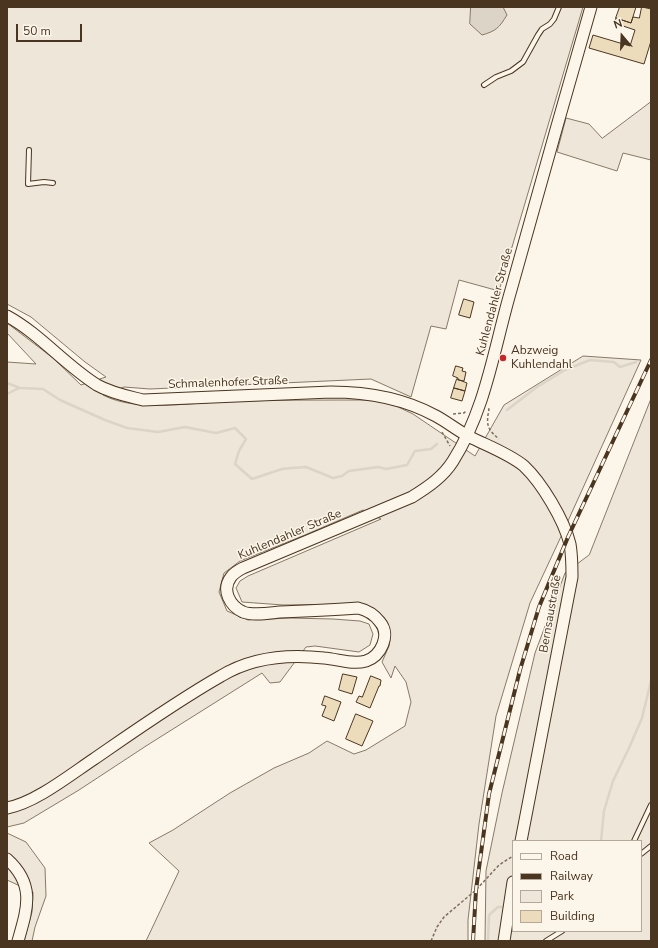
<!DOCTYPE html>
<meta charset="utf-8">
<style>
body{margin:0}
#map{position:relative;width:658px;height:948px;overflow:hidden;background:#fbf6e9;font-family:"Nunito Sans",sans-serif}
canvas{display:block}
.frame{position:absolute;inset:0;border:8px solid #4a3520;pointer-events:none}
.legend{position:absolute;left:512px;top:840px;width:130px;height:92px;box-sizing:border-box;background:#fbf6e9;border:1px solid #b4a999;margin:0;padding:5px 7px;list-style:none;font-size:12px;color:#4a3520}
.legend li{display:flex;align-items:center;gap:8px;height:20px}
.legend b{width:20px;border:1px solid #b4a999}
.north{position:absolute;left:602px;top:16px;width:40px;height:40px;-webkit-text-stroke:3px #fbf6e9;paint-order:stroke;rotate:341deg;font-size:11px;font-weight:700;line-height:16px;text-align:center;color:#4a3520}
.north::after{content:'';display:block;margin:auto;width:14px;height:18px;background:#4a3520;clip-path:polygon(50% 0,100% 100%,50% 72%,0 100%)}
.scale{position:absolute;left:16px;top:24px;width:66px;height:18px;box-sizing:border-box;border:2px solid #4a3520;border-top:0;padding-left:5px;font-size:12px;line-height:14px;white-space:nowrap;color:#4a3520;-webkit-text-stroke:3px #fbf6e9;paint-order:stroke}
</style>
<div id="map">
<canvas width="658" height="948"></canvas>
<div class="frame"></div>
<ul class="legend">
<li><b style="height:5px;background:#fbf6e9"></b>Road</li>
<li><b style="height:5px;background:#4a3520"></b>Railway</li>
<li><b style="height:11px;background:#ede6d9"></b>Park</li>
<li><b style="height:11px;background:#ecdcbc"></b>Building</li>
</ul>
<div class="north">N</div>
<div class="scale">50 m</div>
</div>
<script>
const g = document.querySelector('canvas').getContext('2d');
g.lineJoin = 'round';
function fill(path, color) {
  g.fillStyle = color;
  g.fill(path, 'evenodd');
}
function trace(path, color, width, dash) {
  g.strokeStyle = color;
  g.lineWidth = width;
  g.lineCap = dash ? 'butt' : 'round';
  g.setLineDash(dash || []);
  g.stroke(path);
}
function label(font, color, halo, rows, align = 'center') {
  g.font = font + ' "Nunito Sans",sans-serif';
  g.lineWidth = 3;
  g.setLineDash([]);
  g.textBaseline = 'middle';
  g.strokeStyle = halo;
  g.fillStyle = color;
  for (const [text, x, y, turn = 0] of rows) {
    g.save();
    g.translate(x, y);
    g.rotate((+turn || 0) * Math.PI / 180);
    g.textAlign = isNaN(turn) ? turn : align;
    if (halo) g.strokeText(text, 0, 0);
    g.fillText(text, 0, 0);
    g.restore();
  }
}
const green = new Path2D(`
 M7 7H583L499 291 459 280 446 329 431 326 411 397 371 379 150 389 124 387 103 395C136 413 197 402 233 401 280 400 327 400 374 400L396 406 413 414 475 456 504 405 583 356 641 360 558 543 530 603 496 716 479 824 468 920V941H146L179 871 149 843 173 830 230 793 274 768 309 753 327 741 354 754 366 750 405 726 411 702 406 682 395 666 391 678 382 662 389 646 390 636 356 604 283 605 242 602 236 588 240 581 248 576 381 519 363 510 305 535 240 561 224 573 219 592 227 611 248 620 290 618 333 619 360 621 369 624 373 634 370 645 359 652 315 646 306 647 280 682 270 683 262 673 146 746 79 790 24 823 7 827V362L36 364 7 333V323L53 358 81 385 106 377 85 362 31 317 7 304Z
 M651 102V160L623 153 617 171 557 152 566 118 589 124 602 138Z
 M651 399V941H485L486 871 502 793 535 653 565 573 589 555ZM513 841H641V931H513Z
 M7 833 26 842 45 868 46 896 35 927 32 941H24L32 912 33 892 7 880Z`);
fill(green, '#ede6d9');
trace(green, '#887966', 1);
const water = new Path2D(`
 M471 7H503L507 15C499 28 496 31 482 35L470 24Z`);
fill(water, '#dcd4c6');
trace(water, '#887966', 1);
trace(new Path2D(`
 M7 383 20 388 43 389 60 400 105 420 127 428 158 432 185 427 216 433 235 428 246 439 239 451 235 464 252 479 282 469 292 468 306 467 333 478 342 476 349 471 378 467 386 469 407 465 415 451 431 449 437 444
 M7 394 19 388
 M507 410 537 387 565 370 590 360 614 362 620 367 636 362
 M601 841 604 811 613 781 629 748 642 718 651 681
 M488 941 489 915 498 907H506`), '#dcd4c6', 2.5);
const building = new Path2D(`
 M620 7H636L631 23 616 18Z
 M642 7 651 9V41L644 64 589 48 593 35 630 46 635 30 614 23 616 18 631 23 633 17 639 18Z
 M464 299 474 302 470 318 459 315Z
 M456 366 463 368 462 371 466 372 464 381 458 380V378L453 376Z
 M457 379 467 383 465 391 454 388Z
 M454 388 465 391 462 401 451 398Z
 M343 674 357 677 352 694 339 690Z
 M371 676 381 680 380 686H379L370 708 356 702 359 696 362 697Z
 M325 696 341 702 334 721 322 716 326 706 322 705Z
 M356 714 373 721 362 746 346 739Z`);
fill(building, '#ecdcbc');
trace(building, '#4a3520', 1);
const service = new Path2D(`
 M484 85 496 77 511 71 523 62 538 35 542 29 550 24 554 19 559 7
 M29 150 28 184 44 182 53 183
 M634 841 651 805
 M641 854 651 846
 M546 941 562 931`);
const secondary = new Path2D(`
 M7 316C40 334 65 365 97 385 111 393 127 396 143 400L331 392C368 392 403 398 436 416 447 422 457 430 468 436 485 445 508 453 524 466 542 483 564 520 570 544 572 555 572 566 572 577L521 841
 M7 808C35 803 70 775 94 759 136 730 177 701 221 676 252 657 289 654 324 658 338 659 352 665 366 661 381 656 391 635 380 622 374 614 367 610 358 608 332 610 306 611 280 612 269 613 254 616 243 612 230 606 221 590 231 577 234 573 239 570 243 568L412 497C428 487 443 477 453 461 486 409 494 348 511 290 537 196 564 101 591 7
 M7 859C36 885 27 909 18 941
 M504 941 513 882`);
trace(service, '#4a3520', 6);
trace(secondary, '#4a3520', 13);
trace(new Path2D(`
 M488 409H489C486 425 487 429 499 439
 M453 414 464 413 466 411
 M442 432 450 446
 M431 941 437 927 444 917 476 890 499 865 513 856`), '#7f6f5c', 1.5, [3, 2]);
trace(service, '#fbf6e9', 4);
trace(secondary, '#fbf6e9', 11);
const rail = new Path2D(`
 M473 941 476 890 489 794 520 670 539 607 568 537 651 360`);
trace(rail, '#4a3520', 4);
trace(rail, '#fbf6e9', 2.5, [8]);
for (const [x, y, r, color] of [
 [503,358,4,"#c62828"]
]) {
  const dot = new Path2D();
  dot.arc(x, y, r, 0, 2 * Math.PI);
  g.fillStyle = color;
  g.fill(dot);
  trace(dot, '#fbf6e9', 1.5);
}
label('12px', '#4a3520', '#fbf6e9', [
 ["Kuhlendahler Straße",495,302,-75],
 ["Schmalenhofer Straße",228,383,-2],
 ["Kuhlendahler Straße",290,535,-23],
 ["Bernsaustraße",551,614,-80]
]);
label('12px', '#4a3520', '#fbf6e9', [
 ["Abzweig",511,351],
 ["Kuhlendahl",511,365]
], 'left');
</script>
